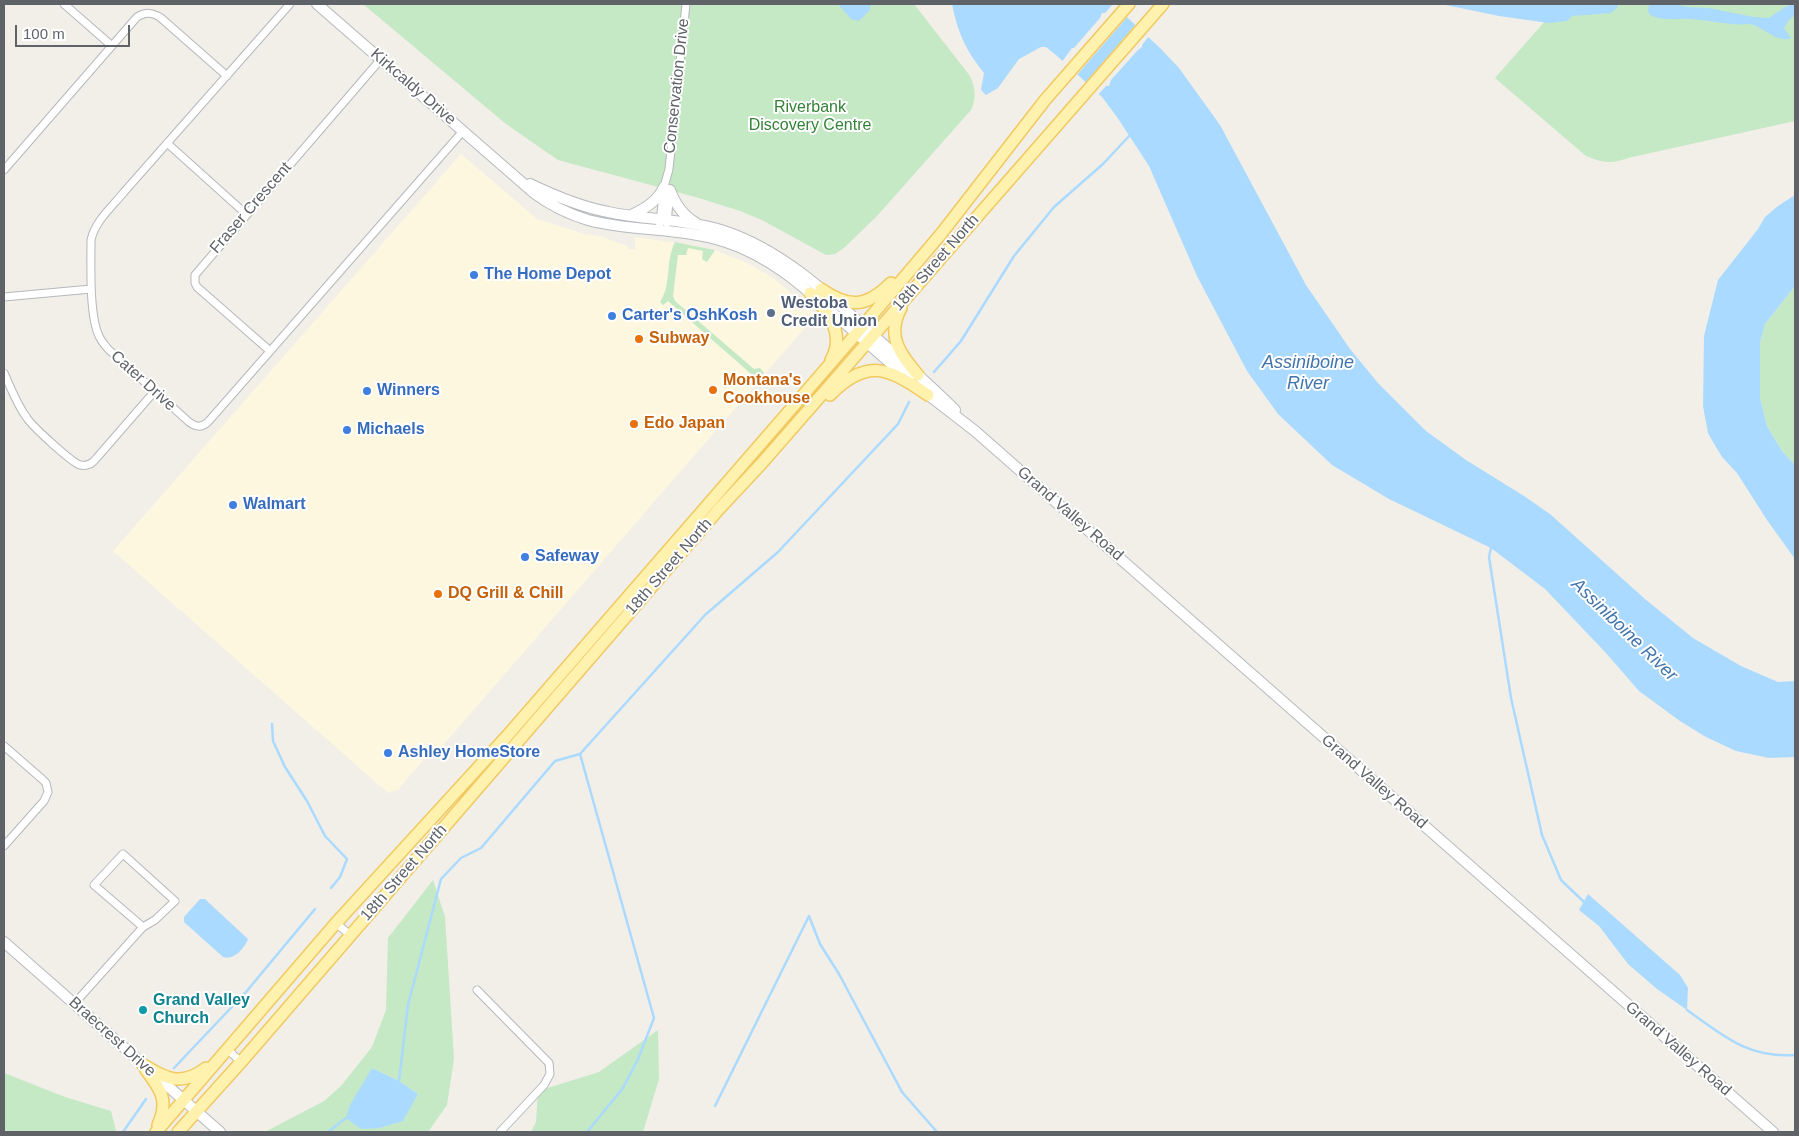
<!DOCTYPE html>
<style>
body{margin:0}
#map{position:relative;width:1799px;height:1136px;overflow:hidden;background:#f1efe8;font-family:Helvetica,sans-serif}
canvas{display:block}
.frame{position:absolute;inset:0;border:5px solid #5f6368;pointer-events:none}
.scale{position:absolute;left:15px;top:25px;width:115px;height:22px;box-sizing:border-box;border:2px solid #5f6368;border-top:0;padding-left:6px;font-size:15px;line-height:18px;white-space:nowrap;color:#5f6368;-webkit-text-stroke:4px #fff;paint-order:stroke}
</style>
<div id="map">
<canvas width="1799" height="1136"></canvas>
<div class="frame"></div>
<div class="scale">100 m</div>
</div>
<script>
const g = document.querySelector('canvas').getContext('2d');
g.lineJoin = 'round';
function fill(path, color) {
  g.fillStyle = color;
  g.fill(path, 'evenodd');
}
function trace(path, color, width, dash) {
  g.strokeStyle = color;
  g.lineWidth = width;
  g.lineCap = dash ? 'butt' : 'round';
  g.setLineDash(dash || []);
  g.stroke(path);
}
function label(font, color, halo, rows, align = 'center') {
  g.font = font + ' Helvetica,sans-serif';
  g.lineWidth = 4;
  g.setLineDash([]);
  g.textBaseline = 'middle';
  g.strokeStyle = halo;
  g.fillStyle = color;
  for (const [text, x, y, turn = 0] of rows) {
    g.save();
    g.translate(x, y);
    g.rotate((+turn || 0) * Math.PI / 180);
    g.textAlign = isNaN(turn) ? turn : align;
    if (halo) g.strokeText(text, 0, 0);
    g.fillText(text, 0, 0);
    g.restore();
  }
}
fill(new Path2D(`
 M461 154 537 219 585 234 600 236 627 246 629 249H635V237L692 245 715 250 747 263 772 277 816 315 432 758 423 760 398 790 388 793 113 551Z`), '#fef7e0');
fill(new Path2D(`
 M363 4H914L970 76C975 88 977 97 971 110L877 216 845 247 835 254 826 255 762 220 740 211 699 198 558 160 506 124Z
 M1560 4H1795V121L1628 158C1611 164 1603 163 1586 156L1495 78Z
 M675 242 715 250 707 262 702 259 703 251 688 248 686 255H678L673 296 675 301 754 369 760 368 764 373 758 380 668 301 663 305 660 302C672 284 665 261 675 242Z
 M1795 286V465L1782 451 1767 426 1760 398V343L1765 324Z
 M433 880 445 917 454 1059 447 1105 428 1132H265L324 1101 341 1086 372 1047 386 1010 388 938ZM372 1068 399 1081 418 1094 402 1121 380 1128Z
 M658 1030 659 1079 643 1132H531L536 1122 538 1091 599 1072Z
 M4 1073 65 1097 111 1111 116 1131 115 1132H4Z`), '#c5e8c5');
fill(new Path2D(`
 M838 4H871L869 11 859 21 851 19Z
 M952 4H1113L1160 48 1179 68 1220 125 1306 285 1350 349 1378 383 1426 431 1466 460 1524 496 1550 514 1645 599 1693 638 1741 666 1778 682 1795 681V757L1769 758 1736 751 1706 737 1680 721 1639 691 1606 653 1545 589 1491 548 1389 499 1332 465 1278 414 1247 371 1197 276 1149 166 1117 117 1102 97 1056 55 1046 47H1041L1019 59 998 88 986 95 981 90 984 73C965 49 958 33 952 4Z
 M1441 4H1618V5L1617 8 1611 13 1572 16 1567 21 1549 23 1499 16Z
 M1650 4H1673L1688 7 1709 8 1753 17 1769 18 1785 7 1794 4 1795 15 1789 20 1784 28 1791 38C1776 44 1763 25 1748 24 1743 24 1738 25 1733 24 1719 23 1705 20 1691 19 1676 18 1661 22 1649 14L1648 9Z
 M1795 195V286L1765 324 1760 343V398L1767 426 1782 451 1795 465V559L1767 520 1737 473 1722 457 1713 442 1708 433 1703 406 1704 336 1718 280 1758 229 1765 217 1778 206Z
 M1588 894 1680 975 1688 988 1687 1010 1657 989 1628 964 1599 926 1579 910Z
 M200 899H205L207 901 248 939C245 948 233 961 223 957L184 922V917Z
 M372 1068 399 1081 418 1094 403 1121 380 1128 361 1129 346 1118 350 1105Z`), '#aadaff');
fill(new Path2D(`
 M1113 4H1116L1129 15 1076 76 1061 63 1072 48H1074L1100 18 1102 13H1105Z
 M1137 23 1150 35 1142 45V47L1138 50 1111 80 1109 86H1106L1097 96 1084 84Z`), '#f1efe8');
trace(new Path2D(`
 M934 372 961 341 1014 256 1054 207 1103 164 1131 134
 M1491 548 1489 557 1511 698 1542 835 1561 880 1584 902
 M272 724 273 741 285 767 307 801 325 836 347 859 340 877 331 888
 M580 754 654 1018 638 1059 623 1088 587 1132
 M1687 1010C1724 1036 1747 1058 1795 1055
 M174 1068 246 992 315 909
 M399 1081 408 1005 441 879 461 858 481 848 555 761 580 754 705 615 778 552 898 424 909 402
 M715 1106 809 916 820 944 839 974 902 1092 937 1132
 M123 1132 146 1099
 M328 1132 346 1118`), '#aadaff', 2.5);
const street = new Path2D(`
 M64 4 112 46
 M290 4 124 192C112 207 95 221 91 240 91 264 89 315 99 336 101 341 105 345 108 349L189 422C196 427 201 428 208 422L463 131
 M167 143 246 214
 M4 170 137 17C146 12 152 12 161 18L227 76
 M667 223 670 192
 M659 230 664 187 669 169 686 4
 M4 297 91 289
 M270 351 197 287 195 283V275L381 59
 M4 373C11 388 17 405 27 418 32 426 71 462 80 465 85 466 90 465 94 461L154 392
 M4 746 42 779 46 783 48 792 44 801 4 846
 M336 923 350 935
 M477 990 549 1063 550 1074 544 1085 500 1132
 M74 1004 143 927 155 920 175 901 123 854 94 885 143 927
 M227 1049 241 1062`);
const secondary = new Path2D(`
 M317 4 534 193C550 205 568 214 588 220 632 232 681 227 726 242 769 256 802 285 835 315 860 336 884 358 909 379
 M530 184C555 196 581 207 608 212 646 220 686 219 724 231 787 252 834 300 883 344 907 365 932 387 955 410
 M670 190C675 204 682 215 696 223
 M631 215C645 209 658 201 664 187
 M922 390 975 431 1773 1132
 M4 942 220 1132`);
const primary = new Path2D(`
 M821 289C849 308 866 308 891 283
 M810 293C828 311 846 334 831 360
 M901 308C886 336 900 354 918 375
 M830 395C867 357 889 368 928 395
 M142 1064C166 1079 181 1087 206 1068
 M146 1070C161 1090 169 1100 158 1125
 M156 1132 336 923 507 736 856 334 941 234 1045 100 1129 4
 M178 1132 241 1062 719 509 762 463 1163 4`);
trace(street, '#b5b8bc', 9);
trace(secondary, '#b6babf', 12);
trace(primary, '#f2c960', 14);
trace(street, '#fff', 7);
trace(secondary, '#fff', 10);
trace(primary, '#fff2af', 11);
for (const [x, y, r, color] of [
 [474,275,5,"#3f7fe0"],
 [771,313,5,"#5c6f8a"],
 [612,316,5,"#3f7fe0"],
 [639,339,5,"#e8710a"],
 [713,390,5,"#e8710a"],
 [367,391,5,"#3f7fe0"],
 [634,424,5,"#e8710a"],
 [347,430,5,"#3f7fe0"],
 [233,505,5,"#3f7fe0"],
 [525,557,5,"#3f7fe0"],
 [438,594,5,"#e8710a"],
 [388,753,5,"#3f7fe0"],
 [143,1010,5,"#0f9aa8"]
]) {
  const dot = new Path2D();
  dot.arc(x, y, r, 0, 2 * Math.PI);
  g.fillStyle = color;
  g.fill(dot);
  trace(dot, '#fff', 2);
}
label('16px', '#5f6368', '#fff', [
 ["Conservation Drive",677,86,-84],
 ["Kirkcaldy Drive",413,87,41],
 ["Fraser Crescent",251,208,-49],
 ["18th Street North",936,263,-49],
 ["Cater Drive",143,381,42],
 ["Grand Valley Road",1070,514,41],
 ["18th Street North",669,567,-49],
 ["Grand Valley Road",1374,782,41],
 ["18th Street North",404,873,-49],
 ["Braecrest Drive",112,1037,42],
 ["Grand Valley Road",1678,1049,41]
]);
label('16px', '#348238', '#fff', [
 ["Riverbank",810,108],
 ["Discovery Centre",810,126]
]);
label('bold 16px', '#366cbe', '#fff', [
 ["The Home Depot",484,275],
 ["Carter's OshKosh",622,316],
 ["Winners",377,391],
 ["Michaels",357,430],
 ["Walmart",243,505],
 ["Safeway",535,557],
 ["Ashley HomeStore",398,753]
], 'left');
label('bold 16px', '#4e5e75', '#fff', [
 ["Westoba",781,304],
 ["Credit Union",781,322]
], 'left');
label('bold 16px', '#c56008', '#fff', [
 ["Subway",649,339],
 ["Montana's",723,381],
 ["Cookhouse",723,399],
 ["Edo Japan",644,424],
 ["DQ Grill & Chill",448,594]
], 'left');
label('bold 16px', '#0d838f', '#fff', [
 ["Grand Valley",153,1001],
 ["Church",153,1019]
], 'left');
label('italic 18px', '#4174aa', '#fff', [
 ["Assiniboine",1308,363],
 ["River",1308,384],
 ["Assiniboine River",1624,630,44]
]);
</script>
